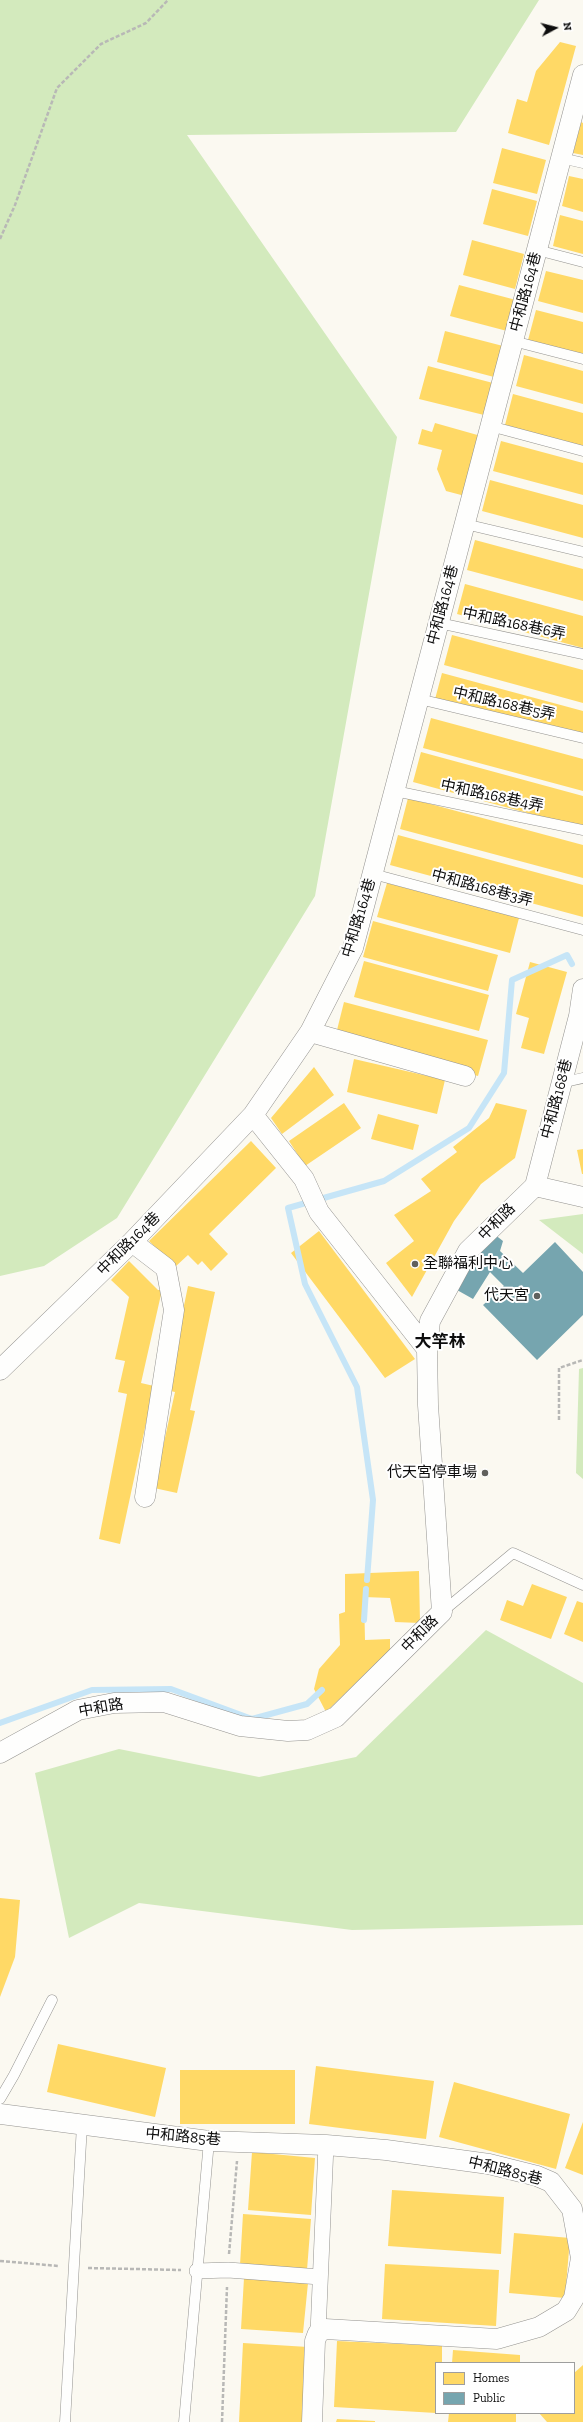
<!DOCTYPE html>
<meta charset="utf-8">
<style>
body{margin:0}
#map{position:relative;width:583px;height:2422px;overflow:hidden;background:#fbf9f1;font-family:"Zilla Slab",serif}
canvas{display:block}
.legend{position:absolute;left:435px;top:2362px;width:140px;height:52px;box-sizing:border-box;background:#fff;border:1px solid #9e9e9e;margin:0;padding:5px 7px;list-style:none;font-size:12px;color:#0d0d0d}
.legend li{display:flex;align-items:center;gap:8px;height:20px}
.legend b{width:20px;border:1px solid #9e9e9e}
.north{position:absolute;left:535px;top:8px;width:40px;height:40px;-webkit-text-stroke:3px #fff;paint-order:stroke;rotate:83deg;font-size:11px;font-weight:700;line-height:16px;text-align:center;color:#0d0d0d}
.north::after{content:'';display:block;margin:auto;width:14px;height:18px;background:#0d0d0d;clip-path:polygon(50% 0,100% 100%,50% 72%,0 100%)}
</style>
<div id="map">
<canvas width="583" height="2422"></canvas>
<ul class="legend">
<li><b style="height:11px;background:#ffd966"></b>Homes</li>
<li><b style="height:11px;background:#76a5af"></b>Public</li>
</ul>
<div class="north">N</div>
</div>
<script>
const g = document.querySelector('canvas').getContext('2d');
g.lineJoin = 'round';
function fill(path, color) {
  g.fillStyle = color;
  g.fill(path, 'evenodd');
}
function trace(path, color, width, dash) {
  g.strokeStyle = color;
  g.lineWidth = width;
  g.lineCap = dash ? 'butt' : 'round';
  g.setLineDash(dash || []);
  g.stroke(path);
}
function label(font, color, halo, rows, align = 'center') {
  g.font = font + ' "Zilla Slab","Noto Sans TC",serif';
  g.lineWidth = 4;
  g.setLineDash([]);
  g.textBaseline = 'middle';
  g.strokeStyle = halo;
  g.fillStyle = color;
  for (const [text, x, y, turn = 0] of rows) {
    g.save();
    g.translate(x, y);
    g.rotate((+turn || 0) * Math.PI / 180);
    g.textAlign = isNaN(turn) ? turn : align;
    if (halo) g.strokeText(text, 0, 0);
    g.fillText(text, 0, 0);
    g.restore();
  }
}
fill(new Path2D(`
 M0 0H539L456 132 187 135 397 437 315 896 117 1218 44 1266 0 1276Z
 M583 1214V1254L539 1220Z
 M583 1368V1479L576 1473 579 1369Z
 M486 1630 583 1683V1925L352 1930 139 1903 69 1938 35 1773 119 1749 259 1777 356 1757Z`), '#d3eabd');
fill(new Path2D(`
 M560 42 576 46 549 145 508 133 517 99 527 102 536 71Z
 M581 122 583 123V155L573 153Z
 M502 148 546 160 537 194 493 183Z
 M569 176 583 179V212L562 206Z
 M492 189 537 201 528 236 483 224Z
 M560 215 583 221V254L553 246Z
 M472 240 524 254 515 289 463 275Z
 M546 271 583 280V313L538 301Z
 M459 285 516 300 507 331 450 316Z
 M536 310 583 322V355L528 340Z
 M445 331 503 346 494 377 437 362Z
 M524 355 583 371V404L516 386Z
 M428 366 493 383 484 415 419 399Z
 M513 394 583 413V446L505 425Z
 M435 423 481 436 465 496 446 491 437 469 442 450 418 444 422 429 432 432Z
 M501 441 583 463V495L493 471Z
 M490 480 583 505V538L482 511Z
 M475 540 583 569V601L467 570Z
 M465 584 583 616V648L457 614Z
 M452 635 583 670V703L444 665Z
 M442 673 583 711V743L434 703Z
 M431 718 583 759V791L423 748Z
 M421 752 583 796V828L413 782Z
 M408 798 583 845V878L400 829Z
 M398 835 583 885V917L390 865Z
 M387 883 519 918 510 953 377 917Z
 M373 921 498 955 488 991 363 957Z
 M364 961 489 995 479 1031 354 997Z
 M530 962 567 972 544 1054 521 1048 529 1018 516 1014Z
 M344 1002 488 1040 478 1076 335 1038Z
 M354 1059 445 1080 437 1114 347 1092Z
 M314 1067 334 1095 282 1134 271 1118Z
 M344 1103 361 1128 305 1166 289 1141Z
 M496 1103 527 1110 515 1158 481 1184 454 1221 412 1297 386 1263 414 1241 394 1215 431 1191 421 1179 457 1152 453 1147 489 1118Z
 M378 1114 419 1125 413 1150 371 1139Z
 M251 1141 276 1168 209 1234 228 1254 211 1271 202 1261 198 1265 188 1255 175 1267 149 1241Z
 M583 1149V1174H582L577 1150Z
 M319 1231 415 1359 385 1378 291 1253Z
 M129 1261 158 1290H162L141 1383 154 1386 120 1544 99 1539 127 1394 118 1392 125 1361 115 1359 129 1297 111 1280Z
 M188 1286 215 1292 190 1410 195 1411 177 1493 154 1488 175 1392 170 1391 171 1369Z
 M419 1571 420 1623 395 1622 390 1598 364 1597 365 1640 390 1639V1650L326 1712 314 1689 319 1669 340 1645 339 1614 345 1612V1574Z
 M532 1584 567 1597 551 1639 500 1620 507 1600 523 1606Z
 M577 1601 583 1603V1642L564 1634Z
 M0 1898 20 1900 15 1957 0 1997Z
 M58 2044 166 2068 155 2117 47 2092Z
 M316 2066 434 2081 426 2139 309 2124Z
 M180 2070H295V2124H180Z
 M454 2082 570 2114 556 2169 439 2137Z
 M583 2122V2175L565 2168Z
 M252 2152 315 2158 311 2215 248 2210Z
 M392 2190 504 2197 501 2254 388 2246Z
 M243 2214 311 2219 307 2270 240 2265Z
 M514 2233 570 2238 565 2298 509 2293Z
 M385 2264 499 2270 496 2326 382 2319Z
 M244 2278 308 2283 303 2333 241 2329Z
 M337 2341 442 2346V2363H436V2413L334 2407Z
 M243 2343 308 2347 304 2422H239Z
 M453 2350 520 2355V2363H452Z
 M583 2365V2422H547L539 2413H574V2373Z
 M449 2413H516V2422H448Z
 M337 2419 375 2421V2422H336Z`), '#ffd966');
fill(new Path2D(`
 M494 1234 503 1241 500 1251 523 1273 555 1242 583 1272V1315L537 1360 483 1305 504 1286 490 1272 473 1299 457 1290 479 1253Z`), '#76a5af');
trace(new Path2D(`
 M367 1580 373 1500 357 1387 305 1284 288 1208 384 1181 469 1128 504 1073 512 980 567 955 572 964
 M364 1620 366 1589
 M0 1723 92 1690 171 1689 252 1719 307 1704 322 1690`), '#c6e5f7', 6);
const service = new Path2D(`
 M561 158 583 163
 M537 250 583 262
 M513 341 583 359
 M490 426 583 451
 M465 524 583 552
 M439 623 583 654
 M419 699 583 738
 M395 791 583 830
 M373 874 583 930
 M560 1083 583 1078
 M442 1612 513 1553 583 1585
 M0 2099 14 2075 52 2000
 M65 2422 82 2125
 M184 2422 209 2141`);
const pedestrian = new Path2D(`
 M197 2271 228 2270 320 2277
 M318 2333 326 2145`);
const minor = new Path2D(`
 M310 1032 465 1076
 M535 1186 579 1016 583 989
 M535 1186 583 1197
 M132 1242 166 1268 174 1310 145 1497
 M427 1349 319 1212 304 1179 253 1115 310 1032 353 948 583 75
 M0 1370 132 1242 253 1115
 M0 1753 78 1710 114 1703 164 1702 240 1726 288 1731 307 1730 336 1717 442 1612 428 1405 427 1349 430 1321 468 1251 535 1186
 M0 2114 209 2141 326 2145 386 2150 489 2164 537 2176 551 2182 572 2209 581 2258 574 2298 566 2311 539 2327 497 2339 325 2329 318 2333 315 2341 312 2422`);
trace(service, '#949390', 11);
trace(pedestrian, '#949390', 16);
trace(minor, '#949390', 21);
trace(new Path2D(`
 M0 239 15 205 57 88 101 44 146 23 168 0
 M559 1420V1368L583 1360
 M229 2254 237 2161
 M0 2261 59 2266
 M88 2268 181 2270
 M222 2422 227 2287`), '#b8b8b6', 2.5, [4, 2]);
trace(service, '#fefefd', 10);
trace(pedestrian, '#fefefd', 15);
trace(minor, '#fefefd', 20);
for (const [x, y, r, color] of [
 [415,1264,4,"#60605d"],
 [537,1296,4,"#60605d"],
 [485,1473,4,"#60605d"]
]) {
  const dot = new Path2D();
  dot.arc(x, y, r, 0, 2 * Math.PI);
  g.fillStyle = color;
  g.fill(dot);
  trace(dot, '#fff', 1.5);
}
label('15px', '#0d0d0d', '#fff', [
 ["中和路164巷",526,292,-75],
 ["中和路164巷",443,605,-75],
 ["中和路168巷6弄",514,624,12],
 ["中和路168巷5弄",504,704,13],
 ["中和路168巷4弄",492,796,12],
 ["中和路168巷3弄",482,888,15],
 ["中和路164巷",359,918,-73],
 ["中和路168巷",557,1099,-75],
 ["中和路",497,1222,-45],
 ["中和路164巷",129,1244,-45],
 ["中和路",420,1634,-45],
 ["中和路",101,1708,-10],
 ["中和路85巷",183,2137,5],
 ["中和路85巷",505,2171,14]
]);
label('15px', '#0d0d0d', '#fff', [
 ["全聯福利中心",423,1264,"left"],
 ["代天宮",529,1296],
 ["代天宮停車場",477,1473]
], 'right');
label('bold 17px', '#0d0d0d', '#fff', [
 ["大竿林",440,1342]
]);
</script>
